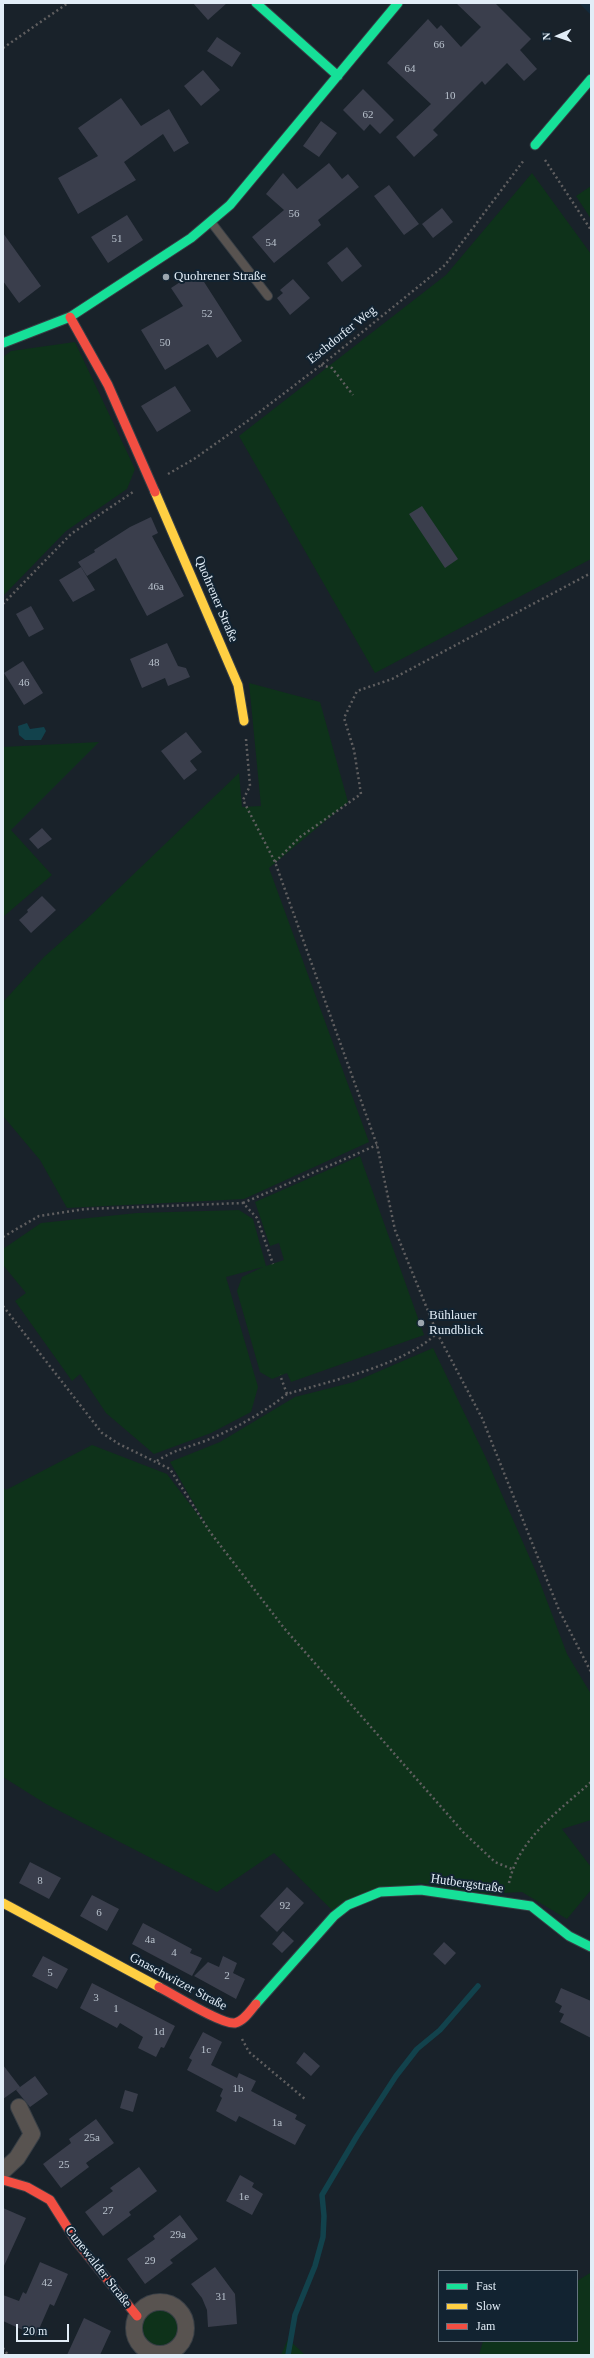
<!DOCTYPE html>
<meta charset="utf-8">
<style>
body{margin:0}
#map{position:relative;width:594px;height:2358px;overflow:hidden;background:#19222a;font-family:"Times New Roman",serif}
canvas{display:block}
.frame{position:absolute;inset:0;border:4px solid #e2edf7;pointer-events:none}
.legend{position:absolute;left:438px;top:2270px;width:140px;height:72px;box-sizing:border-box;background:#122331;border:1px solid #657480;margin:0;padding:5px 7px;list-style:none;font-size:12px;color:#e2edf7}
.legend li{display:flex;align-items:center;gap:8px;height:20px}
.legend b{width:20px;border:1px solid #657480}
.north{position:absolute;left:538px;top:16px;width:40px;height:40px;-webkit-text-stroke:3px #122331;paint-order:stroke;rotate:268deg;font-size:11px;font-weight:700;line-height:16px;text-align:center;color:#e2edf7}
.north::after{content:'';display:block;margin:auto;width:14px;height:18px;background:#e2edf7;clip-path:polygon(50% 0,100% 100%,50% 72%,0 100%)}
.scale{position:absolute;left:16px;top:2324px;width:53px;height:18px;box-sizing:border-box;border:2px solid #e2edf7;border-top:0;padding-left:5px;font-size:12px;line-height:14px;white-space:nowrap;color:#e2edf7;-webkit-text-stroke:3px #122331;paint-order:stroke}
</style>
<div id="map">
<canvas width="594" height="2358"></canvas>
<div class="frame"></div>
<ul class="legend">
<li><b style="height:5px;background:#16e098"></b>Fast</li>
<li><b style="height:5px;background:#ffcf43"></b>Slow</li>
<li><b style="height:5px;background:#f24e42"></b>Jam</li>
</ul>
<div class="north">N</div>
<div class="scale">20 m</div>
</div>
<script>
const g = document.querySelector('canvas').getContext('2d');
g.lineJoin = 'round';
function fill(path, color) {
  g.fillStyle = color;
  g.fill(path, 'evenodd');
}
function trace(path, color, width, dash) {
  g.strokeStyle = color;
  g.lineWidth = width;
  g.lineCap = dash ? 'butt' : 'round';
  g.setLineDash(dash || []);
  g.stroke(path);
}
function label(font, color, halo, rows, align = 'center') {
  g.font = font + ' "Times New Roman",serif';
  g.lineWidth = 4;
  g.setLineDash([]);
  g.textBaseline = 'middle';
  g.strokeStyle = halo;
  g.fillStyle = color;
  for (const [text, x, y, turn = 0] of rows) {
    g.save();
    g.translate(x, y);
    g.rotate((+turn || 0) * Math.PI / 180);
    g.textAlign = isNaN(turn) ? turn : align;
    if (halo) g.strokeText(text, 0, 0);
    g.fillText(text, 0, 0);
    g.restore();
  }
}
fill(new Path2D(`
 M579 3H591V15Z`), '#13293a');
fill(new Path2D(`
 M532 173 591 254V559L375 673 239 436 446 275Z
 M591 186V219L576 196Z
 M75 342 135 469 127 489 66 531 3 596V357L11 351Z
 M249 683 320 702 348 802 269 868 369 1142 244 1199 67 1208 40 1160 3 1116V1002L44 957 90 916 239 773 242 807 261 806Z
 M99 742 11 830 52 875 3 917V747Z
 M360 1156 424 1335 291 1382 287 1373 272 1379 260 1372 237 1291 242 1277 263 1267 226 1277 258 1387 251 1412 211 1433 154 1454 106 1413 80 1374 72 1381 15 1301 26 1293 3 1265V1249L41 1223 137 1213 239 1210 253 1219 266 1266 284 1260 279 1243 270 1246 255 1202Z
 M433 1348 485 1456 536 1572 567 1654 591 1694V1820L562 1829 591 1867V1890L567 1919 522 1892 487 1894 419 1883 333 1911 274 1853 217 1892 46 1804 3 1777V1487L6 1490 92 1445 167 1474 208 1528 170 1462 220 1442 295 1397 354 1382Z
 M590 2273 591 2355H479L483 2341H577V2281Z
 M141 2329a19 19 0 1 1 38 0a19 19 0 1 1-38 0Z
 M288 2339 305 2355H281Z`), '#0e321a');
fill(new Path2D(`
 M27 723 30 729 44 727 46 731 41 740H25L19 735 18 726Z`), '#12424c');
trace(new Path2D(`
 M288 2355 295 2315 315 2266 323 2237 324 2216 322 2195 357 2136 396 2076 417 2049 440 2030 478 1986`), '#12424c', 5.5);
fill(new Path2D(`
 M193 3H227L208 20Z
 M456 3H495L531 39 520 50 537 69 524 81 507 63 485 85 482 81 433 130 438 135 414 157 396 137 431 104 387 63 428 19 437 29 441 25 461 47 481 27Z
 M217 37 241 53 232 67 207 51Z
 M203 70 220 90 201 106 184 86Z
 M363 89 394 120 380 134 370 124 364 131 343 110Z
 M121 98 141 126 169 109 189 143 174 152 163 134 124 162 136 180 78 214 58 178 98 156 78 128Z
 M321 121 337 133 319 157 303 146Z
 M329 163 342 179 348 174 359 187 318 220 321 225 274 263 252 237 284 210 266 194 283 173 297 189Z
 M389 185 419 224 404 235 374 196Z
 M442 208 453 222 433 238 422 224Z
 M127 215 143 240 108 263 91 237Z
 M3 233 41 286 19 303 3 281Z
 M347 247 362 266 342 282 327 263Z
 M197 271 242 341 217 358 208 344 165 370 141 330 183 306 171 288Z
 M293 279 310 298 290 315 277 298 283 293 280 290Z
 M175 386 191 411 157 432 141 406Z
 M422 506 458 559 445 568 409 514Z
 M151 517 158 533 152 536 184 596 147 616 116 558 87 576 78 562 95 552 94 550 130 527Z
 M81 567 95 590 73 602 59 580Z
 M31 606 44 629 29 637 16 614Z
 M167 643 178 666 186 668 190 677 168 686 165 678 142 688 130 659Z
 M23 661 43 693 24 705 4 673Z
 M186 732 202 752 190 761 197 770 184 780 161 751Z
 M42 828 52 839 38 849 29 839Z
 M42 896 56 910 31 933 19 920 28 912 27 910Z
 M30 1862 61 1878 49 1899 19 1883Z
 M287 1887 304 1903 277 1932 260 1916Z
 M92 1895 119 1909 107 1931 80 1916Z
 M143 1923 192 1949 190 1953 202 1958 192 1976 132 1944Z
 M283 1931 294 1941 282 1953 272 1944Z
 M444 1942 456 1953 445 1965 433 1954Z
 M43 1956 68 1969 57 1989 32 1976Z
 M223 1956 237 1963 233 1973 245 1979 236 1999 194 1976 208 1962 219 1967Z
 M92 1983 175 2026 164 2048 161 2047 156 2057 138 2048 143 2037 120 2023 117 2028 80 2008Z
 M561 1988 591 2001V2038L560 2022 564 2014 559 2012 562 2006 555 2002Z
 M203 2032 222 2042 211 2065 237 2078 239 2073 256 2081 251 2091 297 2115 295 2119 306 2125 295 2145 239 2116 236 2122 216 2111 222 2098 220 2096 223 2089 187 2070 192 2060 189 2058Z
 M304 2052 320 2066 311 2076 296 2063Z
 M3 2065 20 2087 3 2099Z
 M35 2076 48 2094 30 2107 16 2090Z
 M125 2090 138 2094 133 2112 120 2108Z
 M96 2119 114 2143 86 2163 89 2167 61 2188 43 2164 71 2143 69 2139Z
 M139 2167 157 2191 129 2212 131 2215 103 2236 85 2212 113 2191 110 2188Z
 M240 2175 254 2183 252 2187 263 2194 252 2215 226 2201Z
 M3 2208 26 2218 3 2268Z
 M180 2215 198 2239 170 2260 173 2263 145 2284 127 2259 155 2239 153 2236Z
 M40 2262 68 2274 54 2306 50 2304 36 2336 3 2321V2295L19 2301 23 2292 26 2294Z
 M215 2267 235 2294 237 2324 208 2327 207 2310 202 2298 191 2284Z
 M84 2318 111 2331 100 2355H67Z`), '#3a3e4c');
const lane = new Path2D(`
 M211 222 268 296`);
const street = new Path2D(`
 M3 2171 17 2158 32 2134 19 2107
 M134 2328a26 26 0 1 1 52 0a26 26 0 1 1-52 0Z`);
const fast = new Path2D(`
 M256 3 338 76
 M535 145 591 79
 M3 343 70 317 191 238 230 205 398 3
 M256 2004 334 1916 348 1905 380 1892 421 1890 531 1906 569 1936 591 1947`);
const slow = new Path2D(`
 M155 492 238 685 244 721
 M3 1903 159 1987`);
const jam = new Path2D(`
 M70 317 108 385 155 492
 M159 1987C173 1994 222 2025 235 2023 244 2021 250 2011 256 2004
 M3 2180 27 2187 50 2200 76 2241 137 2316`);
trace(lane, '#373e45', 10);
trace(street, '#373e45', 18);
trace(fast, '#373e45', 11);
trace(slow, '#373e45', 11);
trace(jam, '#373e45', 11);
trace(new Path2D(`
 M3 48 68 3
 M545 160 591 230
 M321 365 332 368 353 395
 M168 474 194 459 249 420 329 359 445 265 524 160
 M3 604 71 534 133 492
 M246 739 250 786 243 800 275 862 377 1145 395 1230 437 1333C405 1365 330 1381 287 1394L280 1375
 M275 862 300 837 361 794 354 750 344 718 357 691 392 679 591 573
 M243 1203 377 1145
 M3 1237 39 1216 86 1209 243 1203 257 1218 273 1264
 M3 1306 102 1433 119 1444 170 1469 210 1532 284 1628 464 1833 495 1862 512 1869
 M437 1333 482 1418 559 1610 591 1672
 M157 1461C172 1451 188 1447 205 1441 234 1429 262 1414 287 1394
 M509 1883C518 1839 559 1811 591 1782
 M242 2039 249 2052 305 2099
 M3 2348 8 2355`), '#605f60', 2.5, [2, 3]);
trace(lane, '#585350', 8);
trace(street, '#585350', 16);
trace(fast, '#16e098', 9);
trace(slow, '#ffcf43', 9);
trace(jam, '#f24e42', 9);
for (const [x, y, r, color] of [
 [166,277,4,"#9ca6af"],
 [421,1323,4,"#9ca6af"]
]) {
  const dot = new Path2D();
  dot.arc(x, y, r, 0, 2 * Math.PI);
  g.fillStyle = color;
  g.fill(dot);
  trace(dot, '#122331', 1.5);
}
label('11px', '#b8c1cc', null, [
 ["66",439,45],
 ["64",410,69],
 ["10",450,96],
 ["62",368,115],
 ["56",294,214],
 ["51",117,239],
 ["54",271,243],
 ["52",207,314],
 ["50",165,343],
 ["46a",156,587],
 ["48",154,663],
 ["46",24,683],
 ["8",40,1881],
 ["92",285,1906],
 ["6",99,1913],
 ["4a",150,1940],
 ["4",174,1953],
 ["5",50,1973],
 ["2",227,1976],
 ["3",96,1998],
 ["1",116,2009],
 ["1d",159,2032],
 ["1c",206,2050],
 ["1b",238,2089],
 ["1a",277,2123],
 ["25a",92,2138],
 ["25",64,2165],
 ["1e",244,2197],
 ["27",108,2211],
 ["29a",178,2235],
 ["29",150,2261],
 ["42",47,2283],
 ["31",221,2297]
]);
label('13px', '#e2edf7', '#122331', [
 ["Quohrener Straße",174,277],
 ["Bühlauer",429,1316],
 ["Rundblick",429,1331]
], 'left');
label('13px', '#e2edf7', '#122331', [
 ["Eschdorfer Weg",342,335,-39],
 ["Quohrener Straße",216,599,67],
 ["Hutbergstraße",467,1884,8],
 ["Gnaschwitzer Straße",178,1982,28],
 ["Cunewalder Straße",98,2267,52]
]);
</script>
